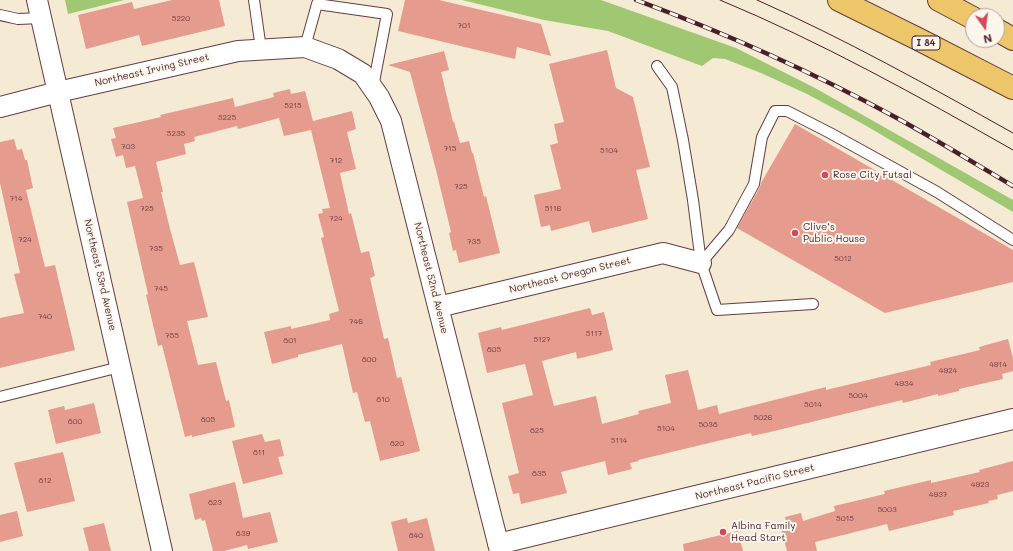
<!DOCTYPE html>
<meta charset="utf-8">
<style>
body{margin:0}
#map{position:relative;width:1013px;height:551px;overflow:hidden;background:#f5ead3;font-family:Mali,sans-serif}
canvas{display:block}
.north{position:absolute;left:965px;top:8px;width:40px;height:40px;box-sizing:border-box;background:#fbf7ec;border:1px solid #b4a19f;border-radius:50%;rotate:166deg;font-size:11px;font-weight:700;line-height:16px;text-align:center;color:#4a1f2b}
.north::after{content:'';display:block;margin:auto;width:14px;height:18px;background:#d1495b;clip-path:polygon(50% 0,100% 100%,50% 72%,0 100%)}
</style>
<div id="map">
<canvas width="1013" height="551"></canvas>
<div class="north">N</div>
</div>
<script>
const g = document.querySelector('canvas').getContext('2d');
g.lineJoin = 'round';
function fill(path, color) {
  g.fillStyle = color;
  g.fill(path, 'evenodd');
}
function trace(path, color, width, dash) {
  g.strokeStyle = color;
  g.lineWidth = width;
  g.lineCap = dash ? 'butt' : 'round';
  g.setLineDash(dash || []);
  g.stroke(path);
}
function label(font, color, halo, rows, align = 'center') {
  g.font = font + ' Mali,sans-serif';
  g.lineWidth = 4;
  g.setLineDash([]);
  g.textBaseline = 'middle';
  g.strokeStyle = halo;
  g.fillStyle = color;
  for (const [text, x, y, turn = 0] of rows) {
    g.save();
    g.translate(x, y);
    g.rotate((+turn || 0) * Math.PI / 180);
    g.textAlign = isNaN(turn) ? turn : align;
    if (halo) g.strokeText(text, 0, 0);
    g.fillText(text, 0, 0);
    g.restore();
  }
}
fill(new Path2D(`
 M65 0H124L68 14Z
 M462 0H601L736 48 815 88 1013 200V212L863 124 807 94 761 73 725 59 713 58 702 66 608 31 544 20Z`), '#a0c772');
fill(new Path2D(`
 M172 0H219L225 26 142 46 139 35 86 49 78 15 132 2 134 9Z
 M405 0H439L541 24 551 56 517 47 515 59 398 31Z
 M607 50 616 88 633 97 650 167 636 170 648 219 592 233 589 221 551 231 550 225 541 227 534 195 561 189 550 145 558 143 554 124 564 122 549 64Z
 M444 51 449 70 441 72 453 122H454L460 143 469 141 472 153H473L484 197 486 196 500 253 459 263 456 250 453 251 449 233 451 232 436 170 410 72 388 65Z
 M290 89 291 94 305 91 313 121 352 111 356 129 347 132 356 169 340 173 349 214 351 213 361 253 369 251 375 276 370 278 384 339 388 338 397 378 401 377 420 451 380 461 370 421 365 422 357 392 353 393 342 344 298 355V357L272 364 264 332 291 326V329L330 320 329 314 339 311 321 238 324 237 318 214 323 213 322 209 330 208 311 130 284 136 279 118 238 129 237 126 194 137 195 141 184 144 186 154 156 162 163 192H161L170 229 180 265 194 262 208 317 187 321 198 365 216 362 226 401 229 400 235 427 192 437V435L185 437 162 345 158 346 146 295 148 294 127 202 143 198 135 166 126 168 123 155 116 157 111 139 116 138 113 128 161 117 160 115 233 98 235 107 274 97 273 93Z
 M795 124 1013 250V282L885 313 737 228 760 187 761 183Z
 M14 139 17 150 22 149 25 160H27L33 188 26 190 45 267 55 265 75 350 0 368V318L24 313 14 274 20 273 0 183V142Z
 M590 308 592 315 604 312 613 350 577 359 576 352 542 361 554 406 596 396 602 424 639 414 638 411 671 403 665 375 688 370 698 410 717 405 719 414 826 387V390L931 365 930 362 980 350 979 347 1008 339 1013 358V371L1002 374 1003 379 959 389V391L938 396V394L903 403 902 400 770 432 752 436 751 433 638 460 639 461 630 463 632 469 608 475 605 461 561 472 567 493 521 504 519 493 513 494 508 476 519 473 502 403 533 395 525 364 487 373 478 333 501 327 502 330Z
 M94 403 101 433 56 444 48 410 64 406 65 410Z
 M262 434 265 442 280 439 284 456 278 457 283 474 243 484 232 441Z
 M63 452 75 501 27 512 14 463Z
 M1013 461V491L997 495 998 499 988 501 989 503 953 511 954 515 889 531 887 524 815 542 817 551H787L780 526 787 524 785 517 801 513 803 521 835 511 834 506 885 494 884 491 931 480V483L980 472 979 470Z
 M235 482 243 518 270 512 278 542 248 549 247 545 224 551H213L205 520 202 521 201 518 195 520 189 494Z
 M17 511 23 536 0 542V515Z
 M407 518 408 523 427 518 435 551H398L391 522Z
 M104 523 111 551H89L83 528Z
 M738 531 743 551H684L683 544Z`), '#e59b8d');
const lane = new Path2D(`
 M254 0 261 49
 M0 15 18 19 41 18
 M305 47 317 4 387 14 373 87
 M657 66 672 87 683 140 693 200 701 263 717 310 813 304
 M701 263 729 230 754 184 762 137 775 111H787L830 133 937 192 1013 240
 M0 397 120 367`);
const street = new Path2D(`
 M37 0 162 551
 M0 107 58 92 238 51 305 47 338 59 363 74 379 97 391 121 500 551
 M438 307 663 253 701 263
 M498 544 1013 419`);
const highway = new Path2D(`
 M839 0 920 40 1013 88
 M939 0 973 18
 M997 30 1013 39`);
trace(lane, '#643d44', 12);
trace(street, '#643d44', 22);
trace(highway, '#643d44', 24);
trace(lane, '#fff', 10);
trace(street, '#fff', 20);
trace(highway, '#ecc669', 22);
trace(new Path2D(`
 M720 0C821 42 918 96 1013 150
 M757 0C845 39 929 86 1013 133`), '#4a1f2b', 1);
const rail = new Path2D(`
 M636 0C725 33 812 72 895 117 935 139 974 163 1013 186`);
trace(rail, '#4a1f2b', 4.5);
trace(rail, '#fbf7ec', 3, [9]);
for (const [x, y, r, color] of [
 [825,175,4,"#d1495b"],
 [795,233,4,"#d1495b"],
 [723,532,4,"#d1495b"]
]) {
  const dot = new Path2D();
  dot.arc(x, y, r, 0, 2 * Math.PI);
  g.fillStyle = color;
  g.fill(dot);
  trace(dot, '#fbf7ec', 1.5);
}
label('8px', '#713e44', null, [
 ["5220",181,19],
 ["701",464,26],
 ["5215",293,106],
 ["5225",227,118],
 ["5235",176,134],
 ["703",128,147],
 ["715",450,149],
 ["5104",609,151],
 ["712",336,161],
 ["725",461,187],
 ["714",16,199],
 ["725",147,209],
 ["5116",553,209],
 ["724",336,219],
 ["724",25,240],
 ["735",474,242],
 ["735",156,249],
 ["5012",843,259],
 ["745",161,289],
 ["740",45,317],
 ["746",356,322],
 ["5117",594,334],
 ["755",172,336],
 ["5127",542,340],
 ["801",290,341],
 ["805",494,350],
 ["800",369,360],
 ["4914",998,365],
 ["4924",948,371],
 ["4934",904,384],
 ["5004",858,396],
 ["810",383,400],
 ["5014",813,405],
 ["5026",763,418],
 ["805",208,420],
 ["800",75,422],
 ["5038",708,425],
 ["5104",666,429],
 ["825",537,431],
 ["5114",619,441],
 ["820",397,444],
 ["811",259,453],
 ["835",539,474],
 ["812",45,481],
 ["4923",980,485],
 ["4937",938,495],
 ["823",215,503],
 ["5003",887,510],
 ["5015",845,519],
 ["839",243,534],
 ["840",416,536]
]);
for (const [x, y, w] of [
 [926,43,28]
]) {
  const box = new Path2D();
  box.roundRect(x - w / 2, y - 7, w, 14, 3);
  g.fillStyle = '#fbf7ec';
  g.fill(box);
  trace(box, '#4a1f2b', 1);
}
label('bold 9px', '#4a1f2b', null, [
 ["I 84",926,43]
]);
label('10px', '#4a1f2b', '#fbf7ec', [
 ["Northeast Irving Street",152,70,-13],
 ["Northeast 53rd Avenue",100,275,77],
 ["Northeast Oregon Street",570,275,-14],
 ["Northeast 52nd Avenue",431,278,76],
 ["Northeast Pacific Street",755,482,-14]
]);
label('10px', '#4a1f2b', '#fbf7ec', [
 ["Rose City Futsal",833,175],
 ["Clive‘s",803,227],
 ["Public House",803,239],
 ["Albina Family",731,526],
 ["Head Start",731,538]
], 'left');
</script>
